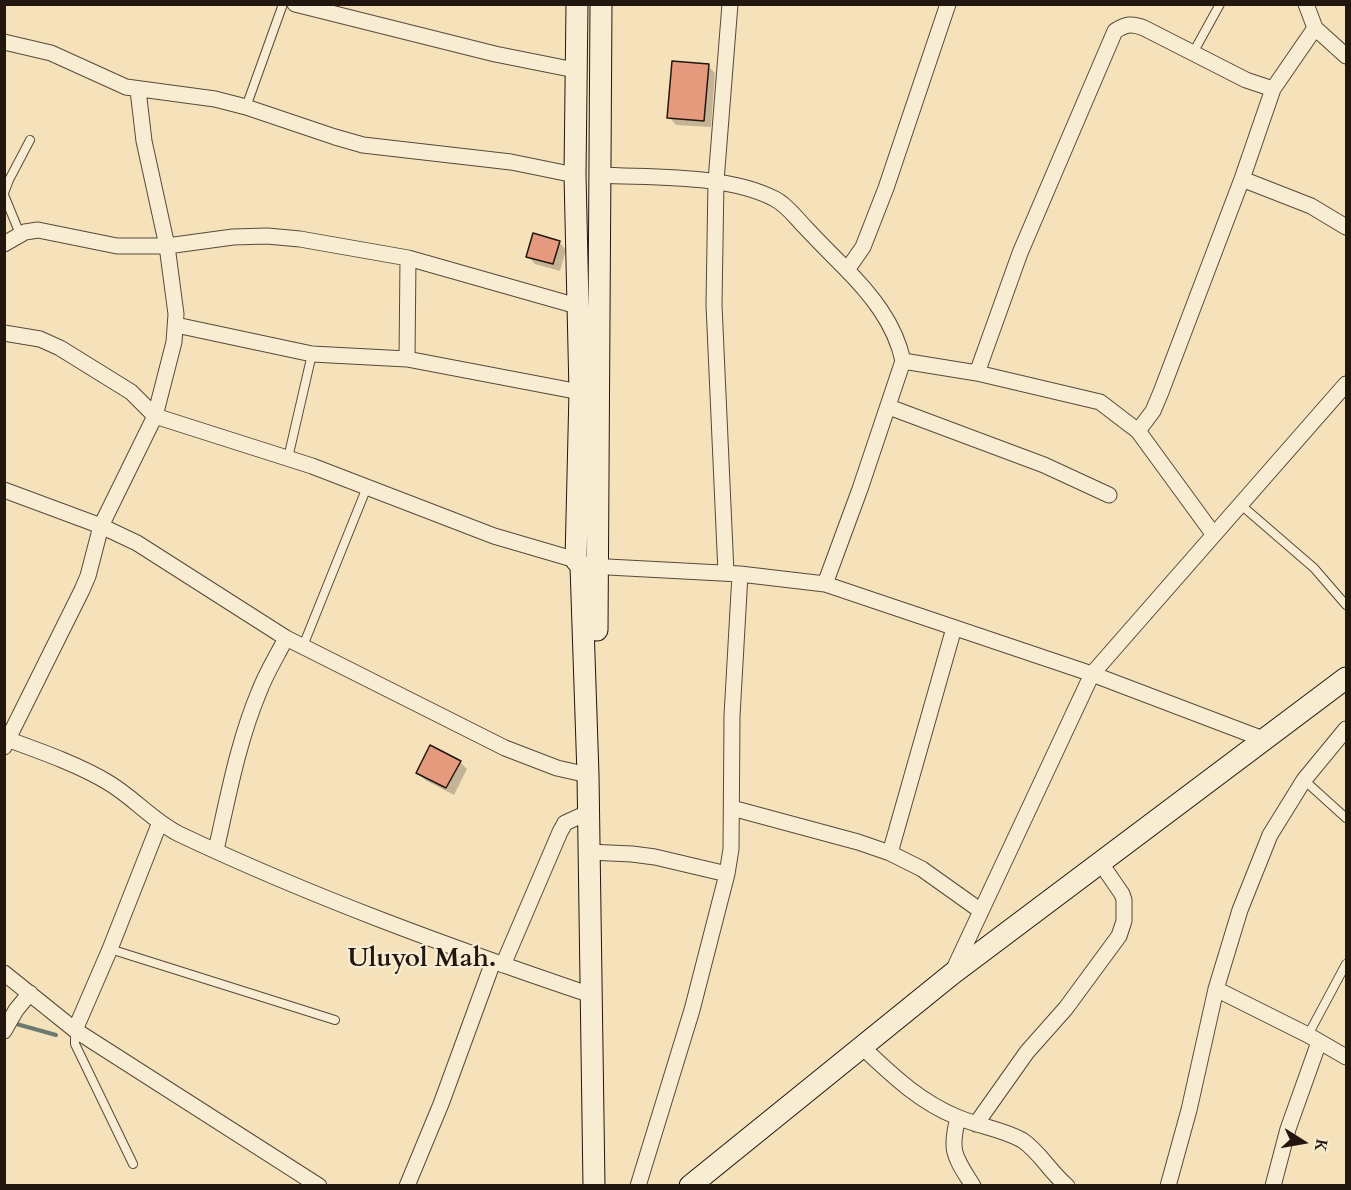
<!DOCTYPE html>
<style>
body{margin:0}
#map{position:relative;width:1351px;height:1190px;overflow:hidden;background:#f5e2bb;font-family:Cardo,serif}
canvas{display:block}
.frame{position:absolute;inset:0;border:6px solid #21170e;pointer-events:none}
.north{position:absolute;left:1273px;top:1112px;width:60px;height:60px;-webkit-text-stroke:4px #f8ecd3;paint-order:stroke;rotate:101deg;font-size:16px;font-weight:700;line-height:24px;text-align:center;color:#21170e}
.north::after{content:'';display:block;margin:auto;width:21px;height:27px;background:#21170e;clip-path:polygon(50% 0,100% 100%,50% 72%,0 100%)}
</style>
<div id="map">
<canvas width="1351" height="1190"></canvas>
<div class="frame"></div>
<div class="north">K</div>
</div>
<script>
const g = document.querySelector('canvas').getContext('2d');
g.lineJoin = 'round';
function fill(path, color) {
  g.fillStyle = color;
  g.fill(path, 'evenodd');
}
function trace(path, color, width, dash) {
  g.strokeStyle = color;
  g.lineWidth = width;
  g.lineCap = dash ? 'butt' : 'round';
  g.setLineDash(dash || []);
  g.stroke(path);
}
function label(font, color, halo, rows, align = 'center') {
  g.font = font + ' Cardo,serif';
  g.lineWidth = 4.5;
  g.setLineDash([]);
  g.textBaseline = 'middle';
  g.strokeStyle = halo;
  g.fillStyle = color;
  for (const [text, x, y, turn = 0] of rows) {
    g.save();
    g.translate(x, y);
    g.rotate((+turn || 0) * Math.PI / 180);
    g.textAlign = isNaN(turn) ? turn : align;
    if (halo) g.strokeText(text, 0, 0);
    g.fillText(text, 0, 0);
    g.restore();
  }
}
fill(new Path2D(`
 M708 66 715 73 711 127 676 125 669 117Z
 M559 242 566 250 560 271 535 264 528 256Z
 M460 762 467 769 454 795 425 780 418 772Z`), '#0003');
trace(new Path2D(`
 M13 1023 56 1035`), '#6b7b71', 4);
const building = new Path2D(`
 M672 61 709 64 704 121 667 118Z
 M533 233 560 241 553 264 526 257Z
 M430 745 461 761 446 788 416 773Z`);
fill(building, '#e5997d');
trace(building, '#21170e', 1.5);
const lane = new Path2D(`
 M1193 53 1220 4
 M246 107 283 4
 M4 193 9 180 30 140
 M4 195 20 234
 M288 458 312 354
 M1241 505 1314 568 1346 605
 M303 646 367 487
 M1304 780 1346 818
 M110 949 335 1020
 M75 1030V1044L133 1164
 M1308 1035 1346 964`);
const street = new Path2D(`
 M295 4 495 54 575 70
 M1306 4 1315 28 1346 56
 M4 42 51 53 126 87 215 99 246 107 335 137 363 145 511 162 575 175
 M600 175C653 178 727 174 775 199 787 205 796 218 805 227 817 240 830 253 843 266 870 293 895 323 903 361L860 489 825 584
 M1242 179 1311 206 1346 227
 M4 244 25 232 38 230 117 246H167L233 237 267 236 300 239 408 258 577 306
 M847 270 863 247 886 188 948 4
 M176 325 312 354 407 359 580 392
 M4 333 40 339 60 348 131 392 155 416 312 466 494 536 576 560
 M407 359 408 258
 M903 361 977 373 1100 402 1138 431 1214 535
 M977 373 1020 253 1115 31C1126 24 1132 23 1144 28L1246 80 1273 89
 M889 407 1044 465 1109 495
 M1138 431 1153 411 1161 392 1242 179 1273 89 1315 28
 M4 490 101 526 137 543 286 638 505 748 557 768 588 775
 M589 566 740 574 825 584 1092 674 1263 739
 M726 573 714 305 716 181 730 4
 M4 738C37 750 80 765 109 783 134 798 153 821 179 834 312 897 452 948 591 995
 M4 747 82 590 88 576 101 526 155 416 174 342 176 314 167 246 144 141 138 90
 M732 808 858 842 890 853 922 869 981 911
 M216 850C228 797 238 742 259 692 266 673 277 656 286 638
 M588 852 632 854 655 857 727 874
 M890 853 954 628
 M503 965 560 832 565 823 587 813
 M953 971 1092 674 1346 384
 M4 973 75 1030 319 1186
 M1216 989 1308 1035 1346 1057
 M75 1030 110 949 160 822
 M4 1031 16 1010 30 993
 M861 1046C891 1074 918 1101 957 1117 978 1126 1002 1129 1022 1140 1040 1152 1050 1172 1067 1186
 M958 1118C949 1152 955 1157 973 1186
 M976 1124 1027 1052 1066 1008 1119 936 1124 921V900L1122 894 1100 862
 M407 1186 441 1104 493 962
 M638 1186 692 1010 727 874 731 849 732 716 740 574
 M1168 1186 1189 1110 1216 989 1240 910 1270 835 1304 780 1346 729
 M1273 1186 1288 1129 1319 1042`);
const secondary = new Path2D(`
 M577 4 575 175 580 392 576 560 581 566 588 775 594 1186
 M597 630 601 4
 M690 1186 952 974 1346 678`);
trace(lane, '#564a39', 10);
trace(street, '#564a39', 17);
trace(secondary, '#21170e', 23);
trace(lane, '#f8ecd3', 8);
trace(street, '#f8ecd3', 15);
trace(secondary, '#f8ecd3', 21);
label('bold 26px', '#21170e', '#f8ecd3', [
 ["Uluyol Mah.",422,960]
]);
</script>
